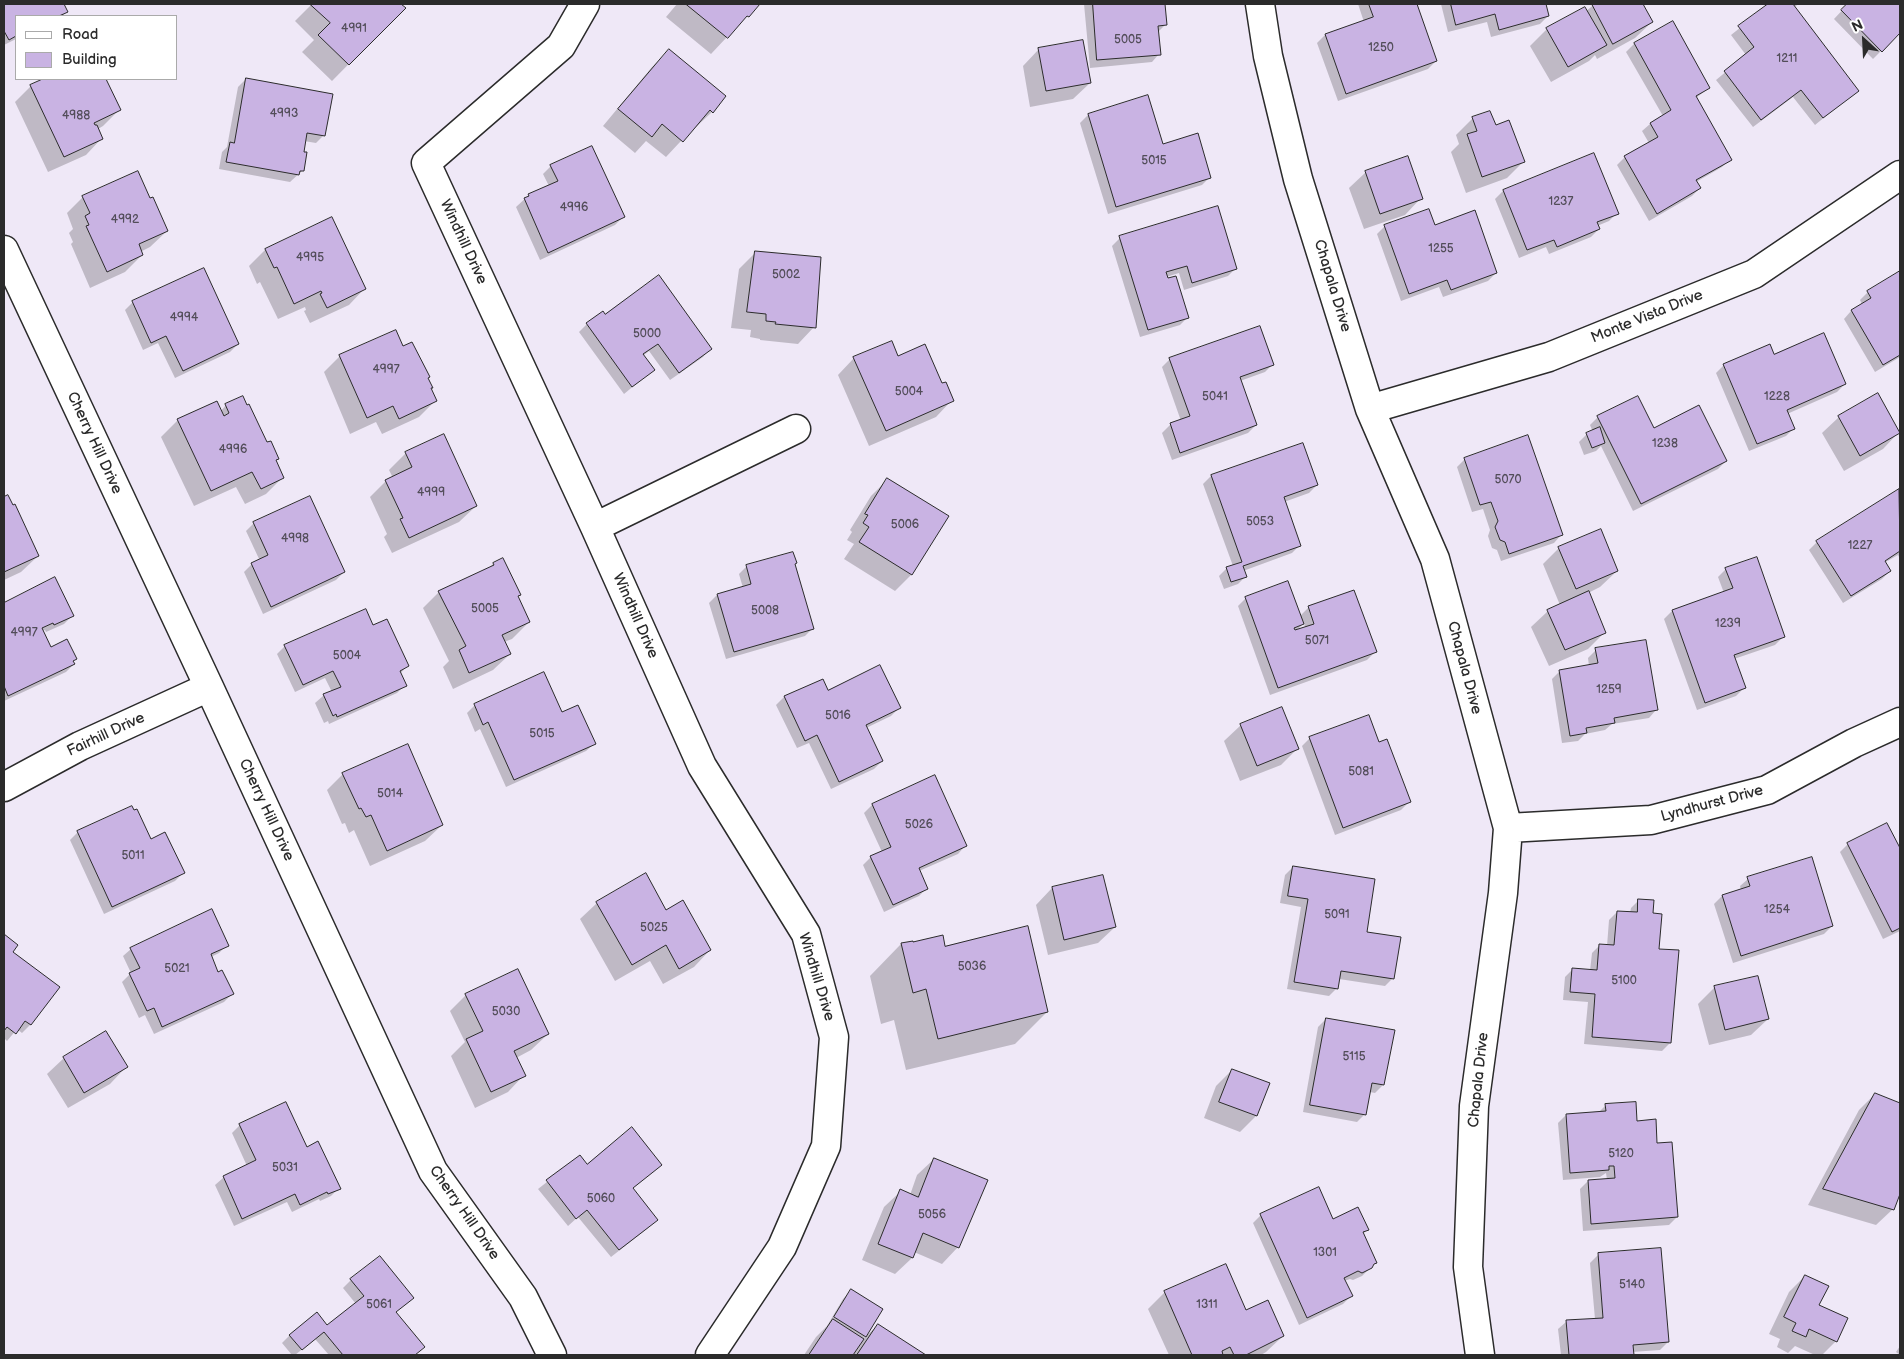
<!DOCTYPE html>
<style>
body{margin:0}
#map{position:relative;width:1904px;height:1359px;overflow:hidden;background:#efe8f7;font-family:"Balsamiq Sans",sans-serif}
canvas{display:block}
.frame{position:absolute;inset:0;border:5px solid #2b2b2b;pointer-events:none}
.legend{position:absolute;left:15px;top:15px;width:162px;height:65px;box-sizing:border-box;background:#fff;border:1px solid #aaa;margin:0;padding:6px 9px;list-style:none;font-size:15px;color:#2b2b2b}
.legend li{display:flex;align-items:center;gap:10px;height:25px}
.legend b{width:25px;border:1px solid #aaa}
.north{position:absolute;left:1839px;top:15px;width:50px;height:50px;-webkit-text-stroke:4px #fff;paint-order:stroke;rotate:335deg;font-size:14px;font-weight:700;line-height:20px;text-align:center;color:#2b2b2b}
.north::after{content:'';display:block;margin:auto;width:18px;height:22px;background:#2b2b2b;clip-path:polygon(50% 0,100% 100%,50% 72%,0 100%)}
</style>
<div id="map">
<canvas width="1904" height="1359"></canvas>
<div class="frame"></div>
<ul class="legend">
<li><b style="height:6px;background:#fff"></b>Road</li>
<li><b style="height:14px;background:#c9b3e3"></b>Building</li>
</ul>
<div class="north">N</div>
</div>
<script>
const g = document.querySelector('canvas').getContext('2d');
g.lineJoin = 'round';
function fill(path, color) {
  g.fillStyle = color;
  g.fill(path, 'evenodd');
}
function trace(path, color, width, dash) {
  g.strokeStyle = color;
  g.lineWidth = width;
  g.lineCap = dash ? 'butt' : 'round';
  g.setLineDash(dash || []);
  g.stroke(path);
}
function label(font, color, halo, rows, align = 'center') {
  g.font = font + ' "Balsamiq Sans",sans-serif';
  g.lineWidth = 4;
  g.setLineDash([]);
  g.textBaseline = 'middle';
  g.strokeStyle = halo;
  g.fillStyle = color;
  for (const [text, x, y, turn = 0] of rows) {
    g.save();
    g.translate(x, y);
    g.rotate((+turn || 0) * Math.PI / 180);
    g.textAlign = isNaN(turn) ? turn : align;
    if (halo) g.strokeText(text, 0, 0);
    g.fillText(text, 0, 0);
    g.restore();
  }
}
fill(new Path2D(`
 M4 4H63L67 12 62 16H16V39L4 45Z
 M312 4H399L404 8 332 81 302 52 314 40 295 21Z
 M677 4H758L711 54 666 17Z
 M1084 4H1164L1166 24 1158 32 1159 54 1152 62 1090 68Z
 M1358 4H1416L1436 61 1428 69 1338 101 1317 43 1325 35 1364 22Z
 M1441 4H1545L1548 16 1540 24 1491 37 1487 22 1448 32Z
 M1595 4H1642L1652 22 1635 38 1597 59 1595 55 1589 61 1551 82 1530 46 1547 29 1584 8 1586 11Z
 M1770 4H1799L1794 7 1858 90 1815 125 1793 97 1753 127 1716 80 1746 55 1731 35Z
 M1848 4H1900V32L1873 59 1834 19Z
 M1672 22 1709 88 1696 98 1730 159 1722 167 1696 182 1700 188 1692 196 1649 221 1617 165 1625 157 1649 143 1642 131 1650 124 1663 116 1626 52 1634 44Z
 M1039 49 1090 83 1073 99 1030 107 1023 66Z
 M669 51 724 96 712 112 695 128 694 127 666 157 646 141 635 153 603 126 652 67Z
 M46 79H105L119 110 103 126 98 129 102 138 86 155 48 172 15 102 31 86Z
 M246 79 324 135 316 143 304 141 303 170 290 182 219 169 222 152 227 147 238 87Z
 M1147 96 1163 146 1210 177 1202 185 1108 214 1080 123 1088 115Z
 M1473 118 1495 126 1523 162 1507 178 1466 193 1451 152 1459 144 1456 135Z
 M1593 154 1617 213 1609 221 1597 226 1599 229 1591 237 1549 254 1546 247 1519 258 1495 199 1503 191Z
 M551 166 623 217 615 225 540 260 516 207 529 195 549 186 543 174Z
 M1366 172 1421 198 1405 215 1364 229 1349 188Z
 M83 197 149 199 167 231 150 247 140 252 142 255 125 272 90 288 71 244 73 242 69 233 73 229 67 213Z
 M331 218 365 288 349 305 310 323 304 311 306 310 305 307 278 319 260 282 257 284 249 266 265 250Z
 M1385 226H1434L1496 273 1488 281 1443 297 1439 287 1401 301 1377 234Z
 M1120 238 1236 268 1228 276 1184 290 1179 273 1166 277 1188 317 1180 325 1140 337 1112 246Z
 M755 253 814 327 798 344 760 340V339L750 337 751 330 731 328 739 269Z
 M1900 273V357L1875 372 1844 319 1851 311 1862 304 1860 300 1868 292Z
 M133 302 238 344 230 352 175 378 158 343 143 350 125 310Z
 M605 316 710 349 703 357 670 380 649 351 643 356 653 370 624 394 579 332 587 324Z
 M403 348 427 378 435 401 419 417 382 434 376 422 350 434 324 372 340 356Z
 M1774 356 1845 384 1837 392 1787 414 1794 428 1786 436 1749 451 1716 373 1724 365Z
 M898 357 941 384 952 400 936 417 869 446 838 375 854 358Z
 M1170 359 1273 364 1265 372 1240 381 1256 425 1248 433 1172 460 1162 433 1170 425 1181 421 1162 367Z
 M226 405 275 461 282 478 266 494 245 504 236 487 194 506 161 437 178 420 221 411Z
 M1598 417 1653 429 1726 461 1718 469 1633 511 1601 446 1596 451 1584 455 1579 442 1587 434 1593 432 1590 425Z
 M1839 417 1899 432 1883 449 1844 471 1822 433Z
 M443 436 476 506 459 522 392 553 384 537 387 534 370 497 386 481 393 478 389 470 406 453Z
 M1302 444 1317 485 1309 493 1284 502 1300 545 1292 553 1243 571 1246 576 1238 584 1224 589 1219 576 1227 568 1233 566 1203 484 1211 476Z
 M1465 459 1561 535 1554 543 1501 561 1497 550 1492 548 1488 536 1490 530 1483 509 1472 512 1457 467Z
 M887 480 947 516 911 575 895 591 844 559 854 544 847 540 852 532 850 530 871 496Z
 M1899 491 1900 559 1898 555 1884 563 1890 571 1882 579 1843 603 1809 550 1817 542Z
 M8 497 38 556 21 572 4 580V498Z
 M254 523 344 572 336 580 263 614 244 572 252 564 260 561 246 531Z
 M1559 548 1617 571 1600 587 1588 593 1605 632 1588 649 1549 666 1531 627 1548 611 1560 605 1543 564Z
 M493 564 517 597 529 622 512 639 504 642 510 654 493 670 453 689 443 667 449 661 423 608 439 592 489 568Z
 M794 565 813 628 805 636 726 659 709 603 717 595 743 588 739 574 747 566Z
 M1726 569 1783 637 1775 645 1734 659 1744 688 1736 696 1697 710 1664 619 1672 611 1724 593 1718 577Z
 M55 579 72 616 64 624 46 632 45 630 42 631 50 648 75 659 72 662 74 664 66 672 4 701V604Z
 M1246 598 1300 616 1309 607 1375 652 1367 660 1270 695 1238 606ZM1304 623 1305 628 1295 632Z
 M373 627 407 666 400 674 405 685 397 693 329 724 328 721 324 723 315 703 323 696 332 692 325 678 295 692 277 654 285 646Z
 M1596 650 1656 710 1649 718 1612 724 1605 730 1585 734 1578 741 1562 743 1552 679 1560 671 1589 666 1588 658Z
 M823 681 828 691 899 708 891 716 866 728 882 761 874 769 831 789 809 743 797 748 776 705 784 697Z
 M475 705 562 714 594 744 586 751 506 787 480 729 475 732 467 713Z
 M1241 725 1297 749 1281 765 1240 781 1224 741Z
 M1310 738 1379 744 1409 802 1401 810 1335 835 1302 746Z
 M343 774 442 825 425 841 370 866 354 830 349 833 345 823 342 824 327 790Z
 M934 777 965 846 958 854 919 871 927 888 919 896 884 912 863 865 871 857 882 852 864 813 872 805Z
 M1887 825 1900 851V931L1883 939 1840 852 1848 844Z
 M78 832 150 841 183 873 175 881 104 914 70 840Z
 M1293 867 1365 933 1393 978 1385 986 1339 979 1337 988 1329 996 1287 989 1301 907 1280 903 1285 875Z
 M1102 876 1115 927 1098 943 1048 955 1036 905 1052 888Z
 M1748 879 1832 926 1824 934 1733 963 1714 904 1722 896 1741 890 1740 886Z
 M1639 900 1651 914 1670 1043 1662 1051 1584 1044 1588 1002 1563 1000 1565 977 1573 969 1590 971 1592 953 1600 945 1607 946 1609 920 1617 912 1630 913 1631 908Z
 M597 903 666 911 710 950 694 967 663 984 650 961 615 981 580 919Z
 M4 935 17 945 11 953 58 988 30 1025 22 1033 17 1029 7 1041 4 1038Z
 M912 942 945 947 1047 1012 1015 1044 906 1070 894 1020 881 1024 870 976 901 944Z
 M227 945 219 953 211 957 218 973 232 994 224 1002 154 1034 145 1015 139 1018 122 982 131 973 123 956 131 949Z
 M1715 987 1768 1019 1751 1035 1709 1045 1698 1004Z
 M466 995 548 1034 531 1050 516 1058 524 1075 508 1092 475 1108 451 1056 465 1042 450 1011Z
 M1326 1019 1383 1085 1375 1093 1370 1092 1365 1114 1357 1122 1303 1112 1318 1027Z
 M64 1058 126 1067 110 1084 68 1108 47 1074Z
 M1232 1070 1256 1116 1240 1132 1204 1118 1216 1086Z
 M1875 1094 1900 1105V1190L1893 1209 1876 1225 1808 1205 1859 1110Z
 M1606 1105 1636 1122 1656 1144 1677 1217 1669 1225 1583 1231 1580 1189 1588 1181 1607 1180 1606 1173 1600 1177 1563 1180 1558 1123 1566 1115 1598 1113Z
 M240 1125 306 1148 339 1188 331 1196 320 1201 319 1199 292 1212 287 1202 234 1226 215 1185 223 1178 247 1166 232 1133Z
 M580 1156 587 1165H661L632 1189 648 1228 611 1257 578 1217 568 1226 538 1189Z
 M934 1159 958 1247 942 1264 914 1252 912 1258 895 1274 862 1260 884 1207 901 1191 910 1195 917 1175Z
 M1261 1215 1333 1220 1367 1230 1363 1234 1376 1262 1362 1276 1353 1280 1350 1279 1344 1281 1351 1296 1343 1304 1299 1325 1253 1223Z
 M1598 1255 1668 1342 1660 1350 1632 1352 1633 1355H1561L1558 1329 1566 1322 1595 1319 1590 1263Z
 M1805 1276 1818 1306 1836 1341 1822 1355H1815L1795 1346 1788 1353 1777 1347 1780 1339 1769 1334 1789 1292Z
 M351 1280 412 1298 395 1313 423 1347 415 1355H329L315 1339 295 1355H292L282 1343 290 1335 327 1327 356 1304 343 1288Z
 M851 1291 881 1309 864 1338 878 1325 924 1355H804L816 1337 827 1326 843 1299Z
 M1165 1292 1245 1312 1283 1336 1266 1352 1261 1355H1169L1148 1309Z
 M1900 1346V1355L1896 1352Z`), '#0003');
const building = new Path2D(`
 M4 4H64L68 12 59 16H16V36L9 40 4 31Z
 M310 4H401L406 8 349 65 318 35 330 23Z
 M686 4H760L749 17 747 16 728 38Z
 M1093 4H1165L1167 25 1158 26 1161 55 1097 60Z
 M1369 4H1417L1437 61 1346 94 1325 34 1373 17Z
 M1451 4H1546L1549 16 1499 30 1495 14 1456 25Z
 M1592 4H1643L1653 22 1613 44Z
 M1768 4H1793L1859 91 1823 118 1801 90 1761 120 1724 71 1754 47 1738 26Z
 M1847 4H1900V33L1882 52 1841 10Z
 M1585 7 1607 45 1568 67 1546 28Z
 M1673 21 1710 88 1696 96 1732 160 1696 180 1701 188 1657 214 1624 156 1658 137 1650 123 1671 110 1634 43Z
 M1083 40 1091 83 1046 91 1038 48Z
 M669 49 726 96 713 113 710 110 683 142 662 124 652 137 618 109Z
 M246 78 333 94 325 136 307 133 304 152H307L304 171H300L299 175 226 162 230 142 234 143Z
 M43 79H106L121 110 94 123 95 125H97L103 139 64 157 30 85Z
 M1148 95 1163 144 1198 133 1211 178 1116 207 1088 114Z
 M1490 111 1496 125 1509 120 1525 162 1482 177 1467 134 1477 131 1472 117Z
 M592 146 625 217 548 253 524 198 529 196 528 194 558 181 550 165Z
 M1594 153 1619 214 1597 222 1600 229 1557 247 1554 240 1527 250 1503 190Z
 M1408 156 1423 199 1380 214 1365 171Z
 M138 171 150 198 153 197 168 231 139 244 143 255 107 272 86 226 89 225 85 216 90 213 82 196Z
 M1218 206 1237 269 1192 283 1187 266 1166 272 1168 278 1176 276 1189 318 1148 330 1119 236Z
 M1429 209 1435 225 1475 210 1497 273 1451 290 1447 280 1409 294 1384 225Z
 M332 217 366 289 327 308 320 294 322 293 321 291 294 304 277 267 274 268 265 249Z
 M755 251 821 257 816 328 775 324 776 322 766 321V314L747 312Z
 M204 268 239 344 183 371 166 336 151 343 132 301Z
 M1900 271V355L1883 365 1851 310 1871 298 1867 291Z
 M659 275 712 349 679 373 658 344 643 354 655 370 632 387 586 323 603 311 605 314Z
 M1260 326 1274 365 1240 377 1257 425 1180 453 1170 423 1190 416 1169 358Z
 M396 330 403 346 412 342 430 377 428 378 433 388H431L437 401 399 419 393 406 367 418 339 355Z
 M1824 333 1846 384 1787 410 1795 429 1757 444 1723 364 1770 344 1774 354Z
 M892 341 898 356 925 344 942 383 946 382 954 401 886 431 853 357Z
 M1878 393 1900 433 1860 456 1838 416Z
 M243 396 247 405 249 404 267 442 271 441 279 459 276 460 284 478 261 489 252 472 211 491 177 419 217 401 224 416 229 413 225 404Z
 M1638 396 1654 428 1699 405 1727 461 1641 504 1597 416Z
 M1600 427 1605 443 1592 448 1586 433Z
 M444 434 477 506 409 538 400 519 403 518 385 480 412 467 405 452Z
 M1528 435 1563 535 1509 554 1505 542 1500 540 1495 527 1498 521 1491 502 1480 505 1464 458Z
 M1303 443 1318 485 1284 497 1301 546 1243 566 1247 577 1231 582 1226 567 1242 562 1211 475Z
 M887 478 949 516 912 575 859 542 869 527 863 523 868 515 865 514Z
 M1899 489 1900 551 1885 561 1891 571 1851 596 1816 541Z
 M8 495 13 505 15 504 39 556 4 572V497Z
 M310 496 345 572 271 607 251 563 268 555 253 522Z
 M1601 529 1618 571 1576 589 1558 547Z
 M793 552 797 563 795 564 814 629 734 652 717 594 751 584 746 565Z
 M1757 557 1785 637 1734 655 1746 688 1705 703 1672 610 1733 588 1725 568Z
 M503 558 521 595 518 596 530 622 502 635 511 654 469 673 459 650 466 646 438 591 494 565 493 563Z
 M55 577 74 616 54 625 53 623 42 628 51 647 67 639 77 659 73 661 75 664 8 696 4 686V603Z
 M1288 581 1304 624 1294 628 1295 630 1314 624 1308 606 1354 590 1377 652 1278 688 1245 597Z
 M1589 591 1606 633 1565 650 1547 610Z
 M366 609 373 625 387 619 409 666 400 671 407 686 337 717 336 714 333 716 323 694 341 687 333 671 303 685 284 645Z
 M1646 640 1658 710 1614 718 1615 723 1586 728 1587 733 1570 736 1559 670 1598 663 1595 648Z
 M880 665 901 708 866 725 883 761 839 782 817 735 805 741 784 696 823 679 828 690Z
 M544 672 562 712 578 705 596 744 514 780 488 722 483 725 474 704Z
 M1282 707 1299 749 1257 766 1240 724Z
 M1369 715 1379 742 1387 739 1411 802 1343 828 1309 737Z
 M408 744 443 825 387 851 371 815 366 817 361 808 359 809 342 773Z
 M935 775 967 846 919 868 928 889 893 905 870 856 891 847 872 804Z
 M132 806 134 810 137 809 151 839 165 832 185 873 112 907 77 831Z
 M1887 823 1900 848V928L1892 932 1847 843Z
 M1812 857 1833 926 1741 956 1722 895 1750 886 1747 877Z
 M1293 866 1375 879 1367 932 1401 937 1394 979 1341 971 1338 989 1294 982 1308 899 1288 896Z
 M646 873 666 910 683 900 711 950 679 969 666 945 632 965 596 902Z
 M1103 875 1116 927 1064 940 1052 887Z
 M1638 899 1654 900 1653 913 1662 914 1659 949 1679 950 1671 1043 1592 1037 1595 994 1570 992 1572 968 1597 970 1599 944 1614 945 1617 911 1637 912Z
 M212 909 229 946 211 954 218 972 222 970 234 994 162 1027 154 1008 147 1011 129 973 140 968 130 948Z
 M1028 926 1048 1012 938 1039 926 989 913 993 901 943 913 941V942L943 935 945 946Z
 M4 934 18 945 13 952 60 987 31 1025 25 1021 16 1034 7 1027 4 1031Z
 M518 969 549 1034 514 1051 526 1076 491 1092 466 1039 483 1031 465 994Z
 M1758 976 1769 1019 1725 1030 1714 986Z
 M1326 1018 1395 1030 1384 1085 1372 1083 1366 1115 1310 1105Z
 M106 1031 128 1067 84 1093 63 1057Z
 M1232 1069 1270 1083 1257 1116 1219 1102Z
 M1875 1093 1900 1103V1194L1894 1210 1823 1189Z
 M286 1102 307 1147 318 1141 341 1189 328 1194 327 1192 300 1205 295 1194 242 1219 223 1176 256 1160 239 1124Z
 M1636 1102 1637 1121 1656 1119 1657 1143 1672 1142 1678 1217 1591 1224 1588 1180 1615 1178 1614 1166H1609V1170L1570 1173 1566 1114 1606 1111 1605 1104Z
 M632 1127 662 1165 633 1188 658 1220 619 1250 587 1210 576 1219 546 1180 580 1155 587 1164Z
 M934 1158 988 1180 959 1248 923 1233 913 1258 878 1244 900 1189 918 1197Z
 M1319 1187 1333 1219 1358 1207 1369 1230 1363 1232 1377 1263 1374 1264 1372 1268 1362 1273 1358 1271 1344 1278 1353 1296 1307 1318 1260 1214Z
 M1661 1248 1669 1342 1633 1345 1634 1355H1569L1566 1320 1603 1318 1598 1253Z
 M380 1256 414 1298 396 1312 425 1347 415 1355H343L324 1332 302 1350 289 1335 317 1312 327 1325 364 1296 350 1279Z
 M1226 1264 1246 1310 1268 1300 1284 1336 1246 1355H1234L1230 1347 1222 1351 1223 1355H1192L1164 1291Z
 M1805 1275 1829 1286 1819 1305 1848 1318 1837 1342 1809 1329 1806 1337 1792 1331 1796 1323 1784 1317Z
 M851 1289 883 1309 866 1337 834 1317Z
 M833 1319 864 1339 853 1355H809Z
 M878 1324 926 1355H857Z`);
fill(building, '#c9b3e3');
trace(building, '#2b2b2b', 1);
const minor = new Path2D(`
 M585 4 561 46 426 163 595 527 702 766 806 934 834 1037 826 1146 782 1247 710 1355
 M1260 4 1268 56 1298 179 1370 409 1435 559 1508 828 1503 893 1474 1106 1468 1267 1480 1355
 M4 250 209 687 433 1171 523 1297 552 1355
 M1370 409 1549 357 1754 274 1900 175
 M595 527 796 429
 M4 787 80 746 209 687
 M1508 828 1651 820 1767 790 1854 743 1900 722`);
trace(minor, '#2b2b2b', 31);
trace(minor, '#fff', 28);
label('12px', '#524d59', null, [
 ["4991",354,29],
 ["5005",1128,40],
 ["1250",1381,48],
 ["1211",1787,59],
 ["4993",284,114],
 ["4988",76,116],
 ["5015",1154,161],
 ["1237",1561,202],
 ["4996",574,208],
 ["4992",125,220],
 ["1255",1441,249],
 ["4995",310,258],
 ["5002",786,275],
 ["4994",184,318],
 ["5000",647,334],
 ["4997",386,370],
 ["5004",909,392],
 ["5041",1215,397],
 ["1228",1777,397],
 ["1238",1665,444],
 ["4996",233,450],
 ["5070",1508,480],
 ["4999",431,493],
 ["5053",1260,522],
 ["5006",905,525],
 ["4998",295,539],
 ["1227",1860,546],
 ["5005",485,609],
 ["5008",765,611],
 ["1239",1728,624],
 ["4997",24,633],
 ["5071",1317,641],
 ["5004",347,656],
 ["1259",1609,690],
 ["5016",838,716],
 ["5015",542,734],
 ["5081",1361,772],
 ["5014",390,794],
 ["5026",919,825],
 ["5011",133,856],
 ["1254",1777,910],
 ["5091",1337,915],
 ["5025",654,928],
 ["5036",972,967],
 ["5021",177,969],
 ["5100",1624,981],
 ["5030",506,1012],
 ["5115",1354,1057],
 ["5120",1621,1154],
 ["5031",285,1168],
 ["5060",601,1199],
 ["5056",932,1215],
 ["1301",1325,1253],
 ["5140",1632,1285],
 ["5061",379,1305],
 ["1311",1207,1305]
]);
label('15px', '#2b2b2b', '#fff', [
 ["Windhill Drive",463,242,65],
 ["Chapala Drive",1332,286,73],
 ["Monte Vista Drive",1647,317,-22],
 ["Cherry Hill Drive",94,443,65],
 ["Windhill Drive",635,616,66],
 ["Chapala Drive",1464,668,75],
 ["Fairhill Drive",106,735,-25],
 ["Lyndhurst Drive",1712,804,-15],
 ["Cherry Hill Drive",266,810,65],
 ["Windhill Drive",816,977,73],
 ["Chapala Drive",1479,1080,-84],
 ["Cherry Hill Drive",464,1213,55]
]);
</script>
